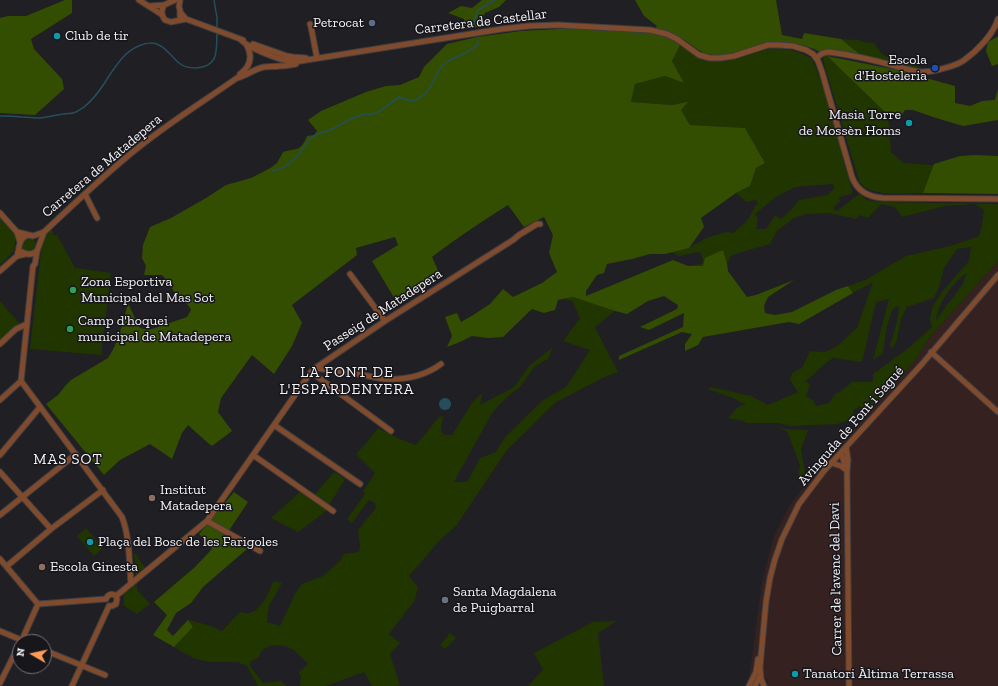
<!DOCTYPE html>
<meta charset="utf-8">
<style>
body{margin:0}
#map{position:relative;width:998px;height:686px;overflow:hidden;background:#201f24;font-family:"Zilla Slab",serif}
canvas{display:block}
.north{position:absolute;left:12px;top:634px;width:40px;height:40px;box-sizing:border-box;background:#17161b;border:1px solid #6f6e73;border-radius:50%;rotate:279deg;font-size:11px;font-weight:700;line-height:16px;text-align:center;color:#f4f3f7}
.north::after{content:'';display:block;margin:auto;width:14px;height:18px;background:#fe9c57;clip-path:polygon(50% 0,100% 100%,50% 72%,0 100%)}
</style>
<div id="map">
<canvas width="998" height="686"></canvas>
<div class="north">N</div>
</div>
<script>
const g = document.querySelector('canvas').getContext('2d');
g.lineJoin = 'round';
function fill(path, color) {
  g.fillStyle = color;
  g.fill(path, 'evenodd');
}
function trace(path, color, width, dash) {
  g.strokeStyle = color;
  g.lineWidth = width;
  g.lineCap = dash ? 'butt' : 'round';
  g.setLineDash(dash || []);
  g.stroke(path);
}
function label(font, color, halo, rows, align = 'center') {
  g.font = font + ' "Zilla Slab",serif';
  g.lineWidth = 3;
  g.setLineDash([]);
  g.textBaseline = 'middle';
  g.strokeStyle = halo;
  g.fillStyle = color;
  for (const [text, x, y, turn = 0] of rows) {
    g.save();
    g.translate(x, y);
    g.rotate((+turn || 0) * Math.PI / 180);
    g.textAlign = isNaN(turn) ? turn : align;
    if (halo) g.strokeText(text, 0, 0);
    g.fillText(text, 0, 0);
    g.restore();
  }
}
fill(new Path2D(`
 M998 261V686H768L766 678 749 679 762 583 767 562 774 536 790 505 805 485 825 461 879 402 916 359 930 337Z`), '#342120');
fill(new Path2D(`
 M841 39 858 40 864 42 874 43 881 53 885 56 903 60 923 69 913 68 888 61 862 56Z
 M680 44 698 57 710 61H725L742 57 767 49 777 48 792 50 803 54 811 58 816 68 826 94 837 132 844 163 852 189V194L839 197 840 201 833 208 837 211 859 194 867 200 881 202 998 204V261L930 337 916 359 872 409V407L863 411 860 406 853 411 855 418 837 424 791 426 777 423H747L743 421 728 418 739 406 746 405 733 398 708 389 710 387 751 396 768 405 798 392 790 380 792 373 802 368 810 351 825 352 837 346 857 328 873 282 853 293 848 286 865 280 906 256 954 245 979 236 982 224 984 210 975 204 945 206 902 217 895 207 881 204 868 218 860 215 856 219 830 213 806 214 794 218 777 231 770 244 732 255 727 263 723 250 703 266H688L702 264 703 260 700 252 678 256 672 252 689 248 706 238 726 232 733 233 748 220 755 206 758 204 756 200 746 202 736 193 750 186 756 168 765 163 745 128 690 125 681 110 687 103 672 105 631 102 635 84 665 76 684 83 672 61ZM833 184 835 188 827 195 799 200 790 211 781 219 775 215 766 229H756L758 219 755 214 776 197 795 187ZM971 247 969 261 942 292 932 308 930 319 932 327 910 347 873 374V382H852L840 392 836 393 829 403 816 406 813 400 806 396 810 385 806 381 826 363 833 358 862 362 876 302 889 299 873 360 883 353 886 330 892 310 897 306 899 308 896 326 890 345 892 349 897 340 901 319 907 307 934 298 939 287 944 268 957 249ZM967 273 962 285 936 320C938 304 953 281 967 273Z
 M824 56H827L888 115 891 152 904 163 934 165 923 193C905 193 869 198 859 181L823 60Z
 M0 218 2 219C6 223 13 229 15 234 16 238 15 247 14 251L0 265Z
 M51 230 54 233 52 235H57L75 268 111 273 101 355 30 349 41 252C43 246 42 240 46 235 47 233 49 231 51 230Z
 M22 245a7 7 0 1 1 14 0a7 7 0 1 1-14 0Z
 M573 297 615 311 595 327 618 372 605 377 556 402 507 450 456 526 439 541 409 576 418 587 415 600 389 634 400 643 390 654 400 685 395 686H372L364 672 326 686H300L301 677 299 672 308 664 294 650 285 646 272 645 262 650 259 657 250 662V666L263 683 281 681 286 686H258L247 666 237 662H208L193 658 174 647 193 627 188 620 208 625 222 631 240 612C244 613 248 614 250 613 261 610 270 591 273 581L282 583 269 606 267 622 280 626 295 594 302 584 323 576 340 561 344 554 359 552 360 546 358 530 376 508 375 503 369 500 352 523 347 519 365 494 363 491 375 473 356 454 367 442 378 428 397 438 416 445 439 417 443 416 441 431 445 435H452L472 403 482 393 480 405 514 387 530 365 553 347 548 359 534 367 520 387 508 396 492 413 454 482H467L480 458 496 452 505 437 542 401 566 387 590 350 563 341 580 318 572 301 563 299Z
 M0 301 19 323 0 340Z
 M775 426 786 429 808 430 801 449 805 474 798 477 800 465 787 431Z
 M334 472 345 479 325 512 298 532 271 518 300 492 312 498Z
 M86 528 103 548 94 556 77 536Z
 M135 553 145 568 136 576 134 554Z
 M137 584V590L150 604 137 614 124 606 123 595Z
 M617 621 598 633 604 686H528L543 670 534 653 593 622Z
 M450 633 456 638 445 649 440 645Z`), '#213500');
fill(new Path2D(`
 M65 0H72V13L31 39 34 49 62 79 64 89 35 115 0 113V18L8 16H26Z
 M482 0H506L499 7 485 13 477 27 462 30 464 19 448 13 461 6 472 8Z
 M635 0H776L782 35 802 39 804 33 841 39 862 56 825 49 820 52 814 49 802 45 783 42 723 55C701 56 699 49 683 39L672 61 684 83 665 76 635 84 631 102 672 105 688 102 681 110 690 125 745 128 765 163 756 168 750 186 736 193 701 218 704 227 689 248 665 254H650L632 259 607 264 604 273 597 275 586 291V296L673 260 688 266H703L705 258 723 250 727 263 728 271 747 297 756 295 794 280 768 297 764 306 765 313 775 315 792 312 836 290 848 286 853 293 799 324 789 322 703 337 698 345 685 351V344L692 334 682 332 619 360V356L683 327 684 313 649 330 640 327 677 309 678 305 664 296 648 301 627 314 615 311 573 297 558 300 555 310 544 313 532 309 503 337 488 338 472 336 460 342 447 347 452 336 445 317 457 313 461 322 473 315 490 304 503 289 513 297 542 283 557 272 549 253 553 235 544 217 524 227 508 205C482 221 457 238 432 257L441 277 399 306 372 261 398 245 395 237 356 248 357 255 292 305 302 323 292 346 274 374 252 355 221 398 218 412 232 431 212 446 208 443 188 425 182 433 172 459 150 444 120 460 104 475 46 404 58 395 66 385 71 380 108 358C119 342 123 321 128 303L139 327 143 329H152L187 317 191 310C188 303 181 300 176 294 171 288 168 281 162 275H144L146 266 142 258 143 245 150 227 171 218 206 198 226 185 251 178 261 173 272 167 277 163 283 152C298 148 301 151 307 136L314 135 317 131 308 120 321 111 366 92 386 86 400 85 419 77 424 67 447 44 477 37 521 31 577 28 597 30 650 32 653 31 657 26 644 16Z
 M997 37H998V64L992 66 986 51 988 42Z
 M827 56 897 70 955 86V103L970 106 982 101 995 100 998 89V120L963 126 936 118 913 110H905L900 118 888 115Z
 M975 155 998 156V194L923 193 934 164 960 156Z
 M234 492 248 502 224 538 247 549 203 587 191 603 176 613 167 630 173 636 188 620 193 627 174 647 153 635 167 615 154 602 195 567 212 549 199 534Z`), '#334e00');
fill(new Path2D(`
 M439 404a6 6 0 1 1 12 0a6 6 0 1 1-12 0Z`), '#254e5c');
trace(new Path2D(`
 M214 0 217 18V28
 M474 23 478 10 495 0
 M0 116C7 116 14 116 21 117 27 117 34 118 40 118 48 117 56 115 64 114 67 113 70 114 73 113 88 109 101 89 109 76 117 64 126 50 141 45 146 43 154 42 159 45 167 49 172 57 179 63 184 67 190 68 196 68 220 66 216 50 217 32
 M273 171C291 168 300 152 310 139 315 133 323 133 330 130 340 125 353 117 364 114 368 114 372 115 376 113 385 109 391 102 399 97 403 98 407 100 411 101 414 101 417 99 419 98 432 91 432 80 439 70 440 67 443 65 446 63 456 55 469 54 478 44V41`), '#254e5c', 1.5);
const minor = new Path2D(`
 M139 0 161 14
 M164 5C161 11 161 15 165 20L171 22 186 19
 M149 6 164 5 175 0
 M180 12 186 19 243 40
 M180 16V10L179 7 180 0
 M310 24 311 27 317 58
 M241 40C250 49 282 61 294 62L502 29 529 26 558 25 650 30 667 34 677 39 699 55 710 58H720L734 56 768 45H779L793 46 806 50 813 54 818 61 822 72 852 177C857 191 868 197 883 198L998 199
 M253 44 287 56 293 57 306 58
 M817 58C820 54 824 52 829 52 852 55 874 60 895 66 904 68 914 72 922 72 927 72 932 71 937 70 946 68 955 66 963 61 977 51 993 35 998 19
 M240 74C251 66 253 56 246 44
 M85 194 97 218
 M0 213 17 232 20 242
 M17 232 33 236 44 232C75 203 106 173 139 147 170 122 204 101 237 78 246 76 254 69 264 67 269 66 274 67 280 66 285 66 290 65 296 64
 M44 232 37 251 35 264 33 266 21 381 122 517C130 538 129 562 131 584
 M22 252C27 255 32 255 37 251
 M17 256C20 247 18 238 28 235
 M0 271 17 256 25 254
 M350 274 385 321
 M0 344 16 329 27 324
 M931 352 998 412
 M316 368C329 370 343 372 356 374 366 375 375 378 384 379 404 380 425 376 441 364
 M311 372 391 431
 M0 400 21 381
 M274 425 360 484
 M846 447 848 460 847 472 849 686
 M841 453 844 462 845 468
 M0 455 40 407
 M253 455 333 511
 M832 463 841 466 845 469
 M0 472 51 529
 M0 515 76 454
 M207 521 260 551
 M0 559 38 604
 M7 566 51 529 103 490
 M116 596 207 521 311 372 314 369 385 321 513 240 519 235 537 224H540
 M106 599C108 594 112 593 116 596
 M38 604 106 599
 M109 606H112L116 604 117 599 116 596
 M0 631 26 642
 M21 642 38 604
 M44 650 105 675
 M0 683 20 643
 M72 686 109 606
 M749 686 756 672 758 659
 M755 686 760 676
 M764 686 761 679 760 667 766 602 770 578 775 559 782 539 799 504 824 471 922 364 998 275`);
trace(minor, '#3e3d42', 7);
trace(minor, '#804b2c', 5);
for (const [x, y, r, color] of [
 [372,23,4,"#5c6f8a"],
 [57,36,4,"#0f9aa8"],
 [935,68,4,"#1a4fb4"],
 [909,123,4,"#0f9aa8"],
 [73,290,4,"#2e9e5b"],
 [70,329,4,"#2e9e5b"],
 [152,498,4,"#8d6e63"],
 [90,542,4,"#0f9aa8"],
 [42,567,4,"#8d6e63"],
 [445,600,4,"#6b7280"],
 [795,674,4,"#0f9aa8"]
]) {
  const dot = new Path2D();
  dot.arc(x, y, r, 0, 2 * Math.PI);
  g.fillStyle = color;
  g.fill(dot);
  trace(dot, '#17161b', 1.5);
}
label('14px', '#f4f3f7', '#17161b', [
 ["Carretera de Castellar",481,22,-7],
 ["Carretera de Matadepera",102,166,-40],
 ["Passeig de Matadepera",383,310,-33],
 ["Avinguda de Font i Sagué",851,426,-49],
 ["Carrer de l'avenc del Davi",836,579,-91]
]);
label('14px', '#f4f3f7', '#17161b', [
 ["Petrocat",364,23,"right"],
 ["Club de tir",65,36],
 ["Escola",927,60,"right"],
 ["d'Hosteleria",927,76,"right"],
 ["Masia Torre",901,115,"right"],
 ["de Mossèn Homs",901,131,"right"],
 ["Zona Esportiva",81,282],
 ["Municipal del Mas Sot",81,298],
 ["Camp d'hoquei",78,321],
 ["municipal de Matadepera",78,337],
 ["Institut",160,490],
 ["Matadepera",160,506],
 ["Plaça del Bosc de les Farigoles",98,542],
 ["Escola Ginesta",50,567],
 ["Santa Magdalena",453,592],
 ["de Puigbarral",453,608],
 ["Tanatori Àltima Terrassa",803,674]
], 'left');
g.letterSpacing = '1px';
label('15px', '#f4f3f7', '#17161b', [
 ["LA FONT DE",347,373],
 ["L'ESPARDENYERA",347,390],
 ["MAS SOT",68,460]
]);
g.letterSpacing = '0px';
</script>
